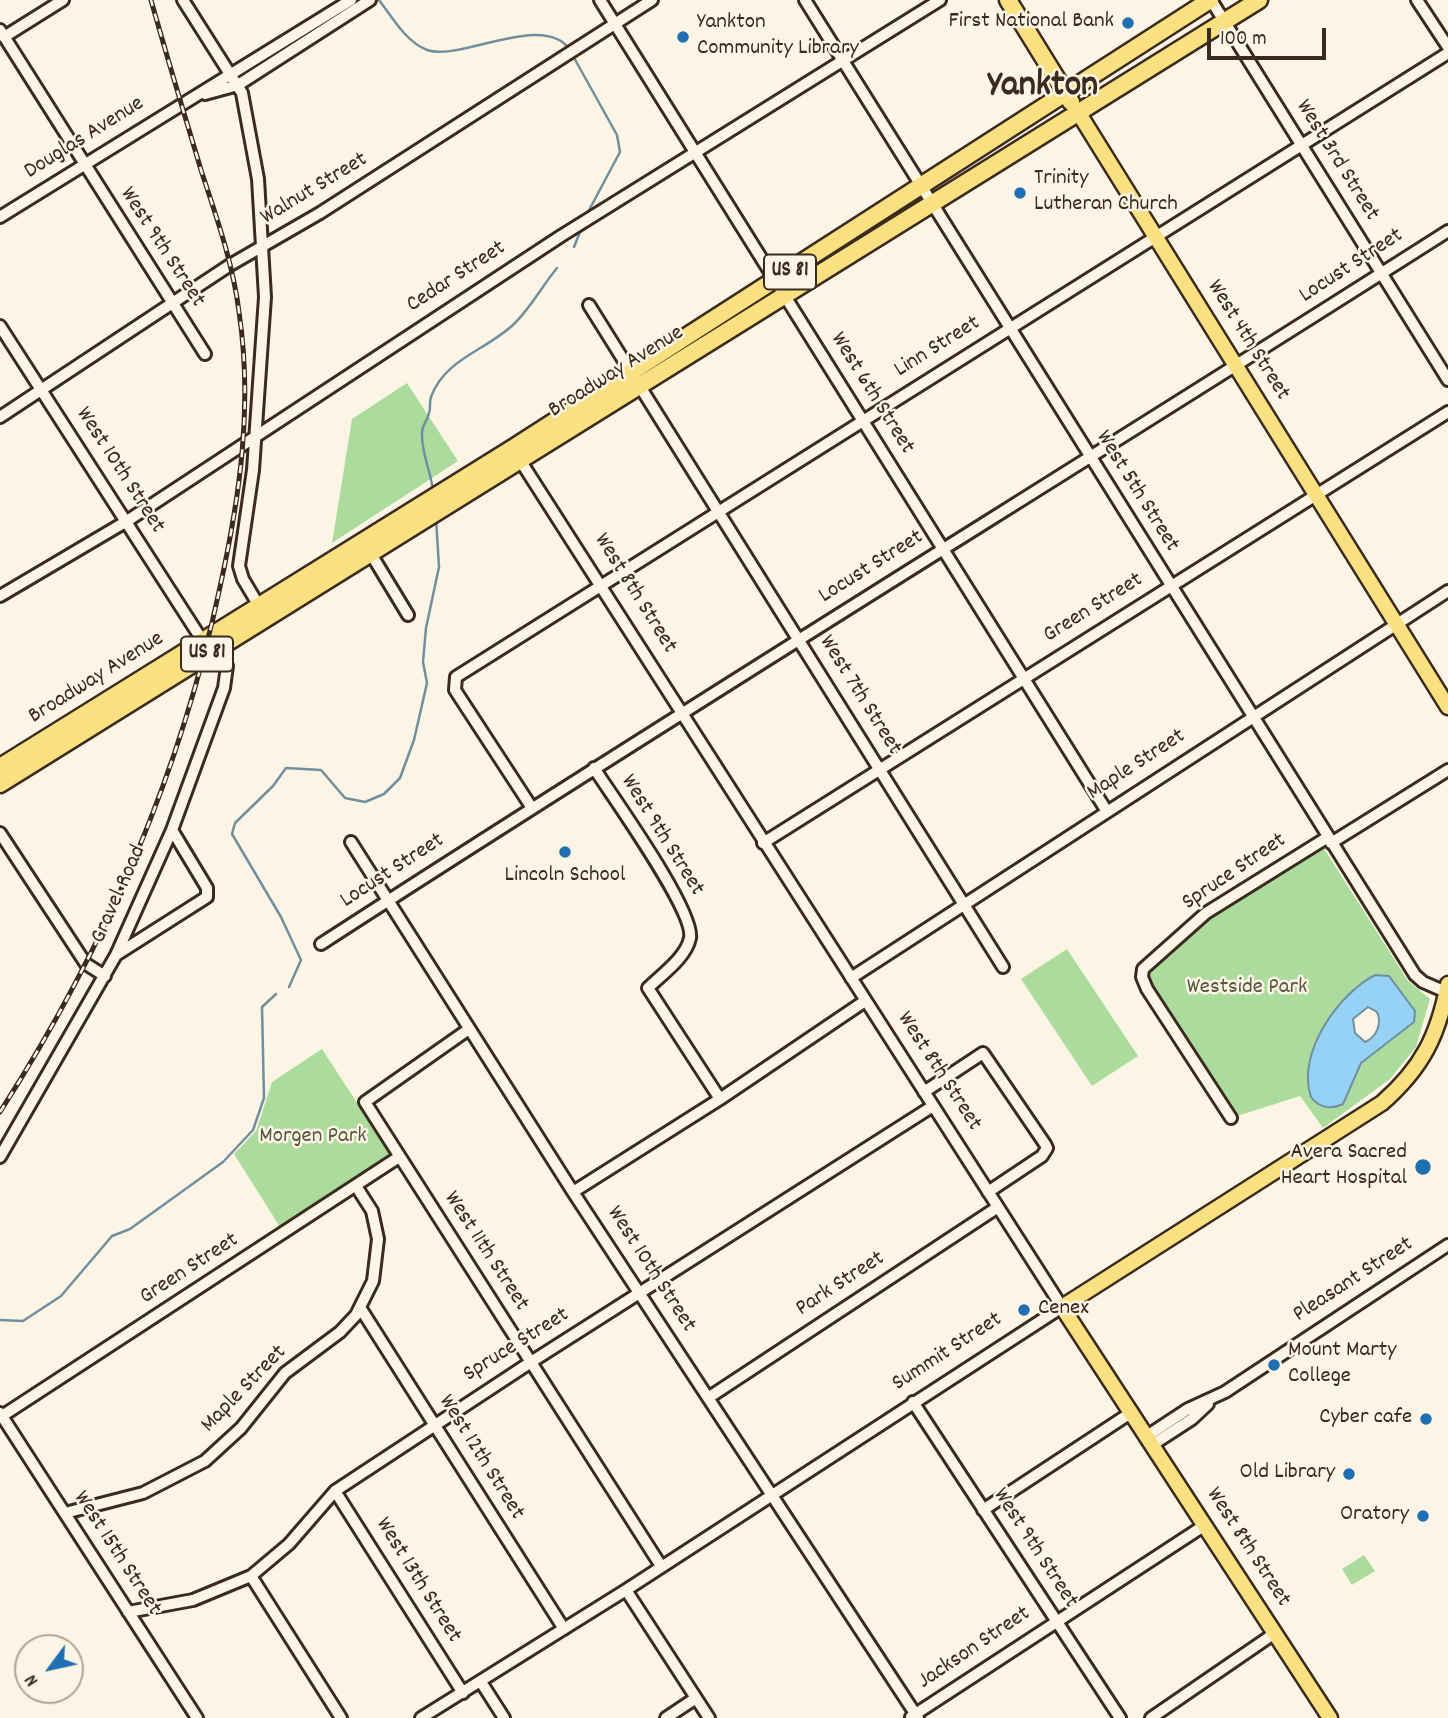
<!DOCTYPE html>
<style>
body{margin:0}
#map{position:relative;width:1448px;height:1718px;overflow:hidden;background:#fcf5e5;font-family:Dekko,sans-serif}
canvas{display:block}
.north{position:absolute;left:14px;top:1634px;width:70px;height:70px;box-sizing:border-box;background:#fcf5e5;border:2px solid #afa495;border-radius:50%;rotate:237deg;font-size:19px;font-weight:700;line-height:28px;text-align:center;color:#3b2a1e}
.north::after{content:'';display:block;margin:auto;width:24px;height:32px;background:#1f6fb2;clip-path:polygon(50% 0,100% 100%,50% 72%,0 100%)}
.scale{position:absolute;left:1207px;top:28px;width:119px;height:32px;box-sizing:border-box;border:4px solid #3b2a1e;border-top:0;padding-left:9px;font-size:21px;line-height:24px;white-space:nowrap;color:#3b2a1e;-webkit-text-stroke:5px #fcf5e5;paint-order:stroke}
</style>
<div id="map">
<canvas width="1448" height="1718"></canvas>
<div class="north">N</div>
<div class="scale">100 m</div>
</div>
<script>
const g = document.querySelector('canvas').getContext('2d');
g.lineJoin = 'round';
function fill(path, color) {
  g.fillStyle = color;
  g.fill(path, 'evenodd');
}
function trace(path, color, width, dash) {
  g.strokeStyle = color;
  g.lineWidth = width;
  g.lineCap = dash ? 'butt' : 'round';
  g.setLineDash(dash || []);
  g.stroke(path);
}
function label(font, color, halo, rows, align = 'center') {
  g.font = font + ' Dekko,sans-serif';
  g.lineWidth = 5;
  g.setLineDash([]);
  g.textBaseline = 'middle';
  g.strokeStyle = halo;
  g.fillStyle = color;
  for (const [text, x, y, turn = 0] of rows) {
    g.save();
    g.translate(x, y);
    g.rotate((+turn || 0) * Math.PI / 180);
    g.textAlign = isNaN(turn) ? turn : align;
    if (halo) g.strokeText(text, 0, 0);
    g.fillText(text, 0, 0);
    g.restore();
  }
}
fill(new Path2D(`
 M407 383 458 461 332 543 352 419Z
 M1323 847 1408 981 1430 999 1416 1047 1390 1079 1323 1128 1300 1096 1231 1118 1142 977 1206 913ZM1360 983 1410 1026 1361 1063 1351 1082 1311 1097C1297 1059 1333 1006 1360 983Z
 M1067 949 1138 1056 1092 1086 1021 979Z
 M322 1049 391 1155 280 1227 234 1154 256 1131 272 1082Z
 M1364 1555 1375 1571 1352 1585 1342 1569Z`), '#acdc9d');
const water = new Path2D(`
 M1375 975 1389 976 1415 1011 1414 1022 1361 1063 1343 1104C1331 1110 1319 1108 1311 1097 1296 1054 1338 994 1375 975ZM1368 1007 1377 1012C1382 1023 1377 1037 1365 1042L1355 1033 1353 1019Z`);
fill(water, '#95d2f5');
trace(water, '#718f9f', 2);
trace(new Path2D(`
 M379 0C392 17 406 42 427 50 459 62 544 11 570 50
 M573 56 617 135 620 152 587 214
 M574 247 582 227
 M433 491C431 471 421 453 422 433 422 425 428 420 429 413 431 408 429 402 431 397 445 358 488 350 515 323 532 306 542 286 557 268
 M289 987 301 960 281 917 232 834 235 823 273 786 286 768 321 770 345 798 365 802 384 794 400 778 414 740 427 683 423 662 426 628 439 567 436 518
 M0 1320 23 1321 61 1296 112 1236 130 1229 223 1162 253 1130 264 1098 262 1007 276 994`), '#718f9f', 2.5);
const minor = new Path2D(`
 M183 0 242 93 258 179 265 297 253 470 239 566 243 579 262 611
 M600 0 1106 810
 M805 0 1415 975 1423 982 1446 992
 M1211 0 1448 380
 M1417 0 1448 47
 M0 30 205 354
 M4 37 63 0
 M205 94 238 85 370 0
 M0 217 351 0
 M589 305 1003 967
 M0 326 202 640
 M0 417 230 265 320 213 652 0
 M368 549 408 615
 M0 596 127 521 561 236 940 0
 M594 768C612 796 695 911 690 938 686 958 661 975 648 988L720 1099
 M532 808 455 690 456 677 1448 53
 M0 833 86 964 105 976
 M351 842 573 1192 918 1718
 M763 843 1448 412
 M1331 843 1448 770
 M321 944C694 702 1073 470 1448 231
 M116 955 207 897V888L172 830
 M851 978 1448 591
 M469 1029 365 1102 661 1566
 M924 1092 983 1053 1045 1144 1047 1148 1042 1156 988 1192
 M1231 1118 1147 989 1142 977 1143 969 1206 913 1328 837
 M0 1157 116 955 172 830 224 688 227 666 218 642
 M573 1192 720 1099 865 1001
 M361 1309 564 1629
 M708 1398 998 1207
 M913 1402 1120 1718
 M0 1413 197 1718
 M2 1416 399 1157
 M1147 1436 1188 1409 1225 1392 1448 1245
 M1152 1445 1192 1419 1208 1404
 M335 1491 463 1693
 M983 1510 1132 1412
 M65 1513 143 1493 205 1461 241 1428 285 1373 340 1332 356 1315 373 1281 378 1239 372 1211 356 1186
 M251 1576 341 1718
 M626 1590 709 1718
 M128 1612 193 1600 251 1576 289 1544 335 1491 531 1362 933 1106
 M481 1682 504 1718
 M911 1717 1205 1525
 M421 1718 626 1590 1062 1307 518 457
 M666 1718 696 1698
 M1151 1718 1275 1633`);
const major = new Path2D(`
 M1078 112 1448 707
 M1330 1718 1062 1307 1382 1103C1422 1068 1438 1036 1448 984`);
const highway = new Path2D(`
 M1008 0 1071 102
 M0 767 513 448 1210 0
 M0 784 1259 0`);
trace(minor, '#3b2a1e', 16);
trace(major, '#3b2a1e', 19);
trace(highway, '#3b2a1e', 21);
trace(minor, '#fcf5e5', 10);
trace(major, '#f9e181', 14);
trace(highway, '#f9e181', 16);
const rail = new Path2D(`
 M0 1112C104 950 180 776 220 587 240 496 253 405 239 312 233 263 216 216 201 170 184 113 167 57 151 0`);
trace(rail, '#3b2a1e', 5);
trace(rail, '#fcf5e5', 2.5, [8]);
for (const [x, y, r, color] of [
 [1128,23,7,"#1f6fb2"],
 [683,37,7,"#1f6fb2"],
 [1020,193,7,"#1f6fb2"],
 [565,852,7,"#1f6fb2"],
 [1423,1167,9,"#1f6fb2"],
 [1024,1310,7,"#1f6fb2"],
 [1274,1365,7,"#1f6fb2"],
 [1426,1419,7,"#1f6fb2"],
 [1349,1474,7,"#1f6fb2"],
 [1423,1516,7,"#1f6fb2"]
]) {
  const dot = new Path2D();
  dot.arc(x, y, r, 0, 2 * Math.PI);
  g.fillStyle = color;
  g.fill(dot);
  trace(dot, '#fcf5e5', 2.5);
}
for (const [x, y, w] of [
 [790,272,52],
 [207,654,52]
]) {
  const box = new Path2D();
  box.roundRect(x - w / 2, y - 17.5, w, 35, 5);
  g.fillStyle = '#fcf5e5';
  g.fill(box);
  trace(box, '#3b2a1e', 2);
}
label('bold 21px', '#3b2a1e', null, [
 ["US 81",790,272],
 ["US 81",207,654]
]);
label('23px', '#3b2a1e', '#fcf5e5', [
 ["First National Bank",1114,23],
 ["Yankton",697,24,"left"],
 ["Community Library",697,50,"left"],
 ["Trinity",1034,180,"left"],
 ["Lutheran Church",1034,206,"left"],
 ["Lincoln School",565,877,"center"],
 ["Avera Sacred",1407,1154],
 ["Heart Hospital",1407,1180],
 ["Cenex",1038,1310,"left"],
 ["Mount Marty",1288,1352,"left"],
 ["College",1288,1378,"left"],
 ["Cyber cafe",1412,1419],
 ["Old Library",1335,1474],
 ["Oratory",1409,1516]
], 'right');
label('23px', '#3b2a1e', '#fcf5e5', [
 ["Douglas Avenue",85,139,-32],
 ["West 3rd Street",1336,161,58],
 ["Walnut Street",315,190,-31],
 ["West 9th Street",161,248,57],
 ["Locust Street",1352,267,-33],
 ["Cedar Street",457,278,-33],
 ["West 4th Street",1247,341,58],
 ["Linn Street",938,348,-32],
 ["Broadway Avenue",617,373,-32],
 ["West 6th Street",871,394,58],
 ["West 10th Street",119,471,57],
 ["West 5th Street",1136,492,58],
 ["Locust Street",872,568,-32],
 ["West 8th Street",634,594,58],
 ["Green Street",1094,609,-32],
 ["Broadway Avenue",97,679,-32],
 ["West 7th Street",859,696,58],
 ["Maple Street",1137,766,-33],
 ["West 9th Street",661,836,58],
 ["Locust Street",393,872,-33],
 ["Spruce Street",1235,873,-34],
 ["Gravel Road",120,895,-66],
 ["West 8th Street",938,1072,57],
 ["West 11th Street",485,1252,57],
 ["Green Street",190,1270,-33],
 ["West 10th Street",650,1270,57],
 ["Pleasant Street",1354,1281,-33],
 ["Park Street",841,1285,-33],
 ["Spruce Street",517,1346,-32],
 ["Summit Street",948,1353,-33],
 ["Maple Street",245,1390,-46],
 ["West 12th Street",480,1458,58],
 ["West 8th Street",1247,1548,57],
 ["West 9th Street",1034,1549,57],
 ["West 15th Street",116,1554,57],
 ["West 13th Street",417,1581,58],
 ["Jackson Street",975,1649,-34]
]);
label('23px', '#57563e', '#fcf5e5', [
 ["Westside Park",1247,989],
 ["Morgen Park",313,1138]
]);
label('bold 37px', '#3b2a1e', '#fcf5e5', [
 ["Yankton",1043,89]
]);
</script>
